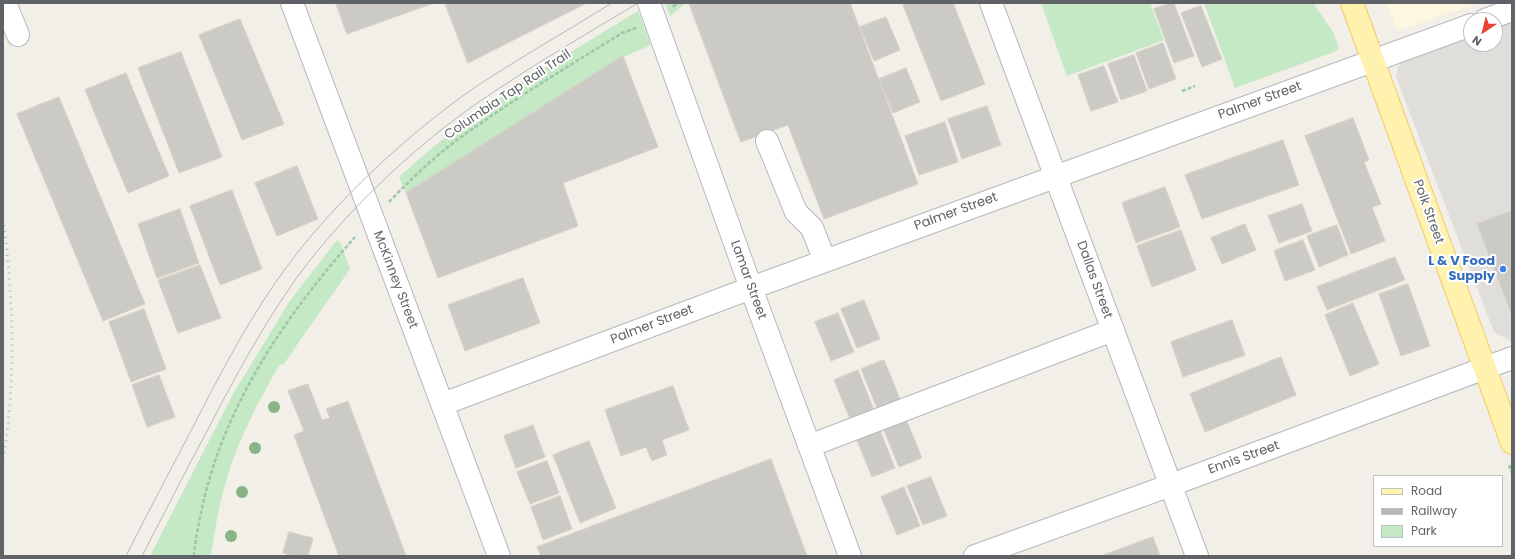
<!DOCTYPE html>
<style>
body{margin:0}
#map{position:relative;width:1515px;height:559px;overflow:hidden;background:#f1efe8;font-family:Poppins,sans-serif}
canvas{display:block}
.frame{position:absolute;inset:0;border:4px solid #5f6368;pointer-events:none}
.legend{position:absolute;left:1373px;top:475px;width:130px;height:72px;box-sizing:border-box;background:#fff;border:1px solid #bfc1c3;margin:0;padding:5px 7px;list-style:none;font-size:12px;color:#5f6368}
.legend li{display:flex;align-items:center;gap:8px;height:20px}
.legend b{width:20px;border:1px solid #bfc1c3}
.north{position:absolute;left:1463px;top:12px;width:40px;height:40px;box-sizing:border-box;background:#fff;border:1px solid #bfc1c3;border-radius:50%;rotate:215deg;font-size:11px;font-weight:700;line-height:16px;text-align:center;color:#5f6368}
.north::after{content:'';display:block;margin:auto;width:14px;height:18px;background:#ea4335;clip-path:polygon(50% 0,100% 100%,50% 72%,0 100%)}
</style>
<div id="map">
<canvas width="1515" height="559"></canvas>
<div class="frame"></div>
<ul class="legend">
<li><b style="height:5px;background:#fff2af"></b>Road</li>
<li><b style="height:5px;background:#b6b7b8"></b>Railway</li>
<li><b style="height:11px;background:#c5e8c5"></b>Park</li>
</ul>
<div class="north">N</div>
</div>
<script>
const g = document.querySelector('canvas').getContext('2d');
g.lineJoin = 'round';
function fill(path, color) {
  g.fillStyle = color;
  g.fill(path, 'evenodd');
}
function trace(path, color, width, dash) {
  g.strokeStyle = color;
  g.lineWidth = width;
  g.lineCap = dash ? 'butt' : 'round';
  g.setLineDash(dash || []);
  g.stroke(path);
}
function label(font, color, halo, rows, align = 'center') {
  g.font = font + ' Poppins,sans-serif';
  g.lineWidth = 4;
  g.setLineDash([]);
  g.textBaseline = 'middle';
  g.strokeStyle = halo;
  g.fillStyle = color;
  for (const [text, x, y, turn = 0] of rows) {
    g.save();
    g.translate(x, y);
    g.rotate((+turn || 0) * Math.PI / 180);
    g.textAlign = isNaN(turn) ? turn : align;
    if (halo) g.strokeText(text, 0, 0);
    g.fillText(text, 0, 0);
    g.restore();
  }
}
fill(new Path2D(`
 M1386 3H1480L1397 31Z`), '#fef7e0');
fill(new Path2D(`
 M1512 22V341H1510L1494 332 1396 77 1398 67 1404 59 1471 36V44H1495V27Z`), '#e0deda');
fill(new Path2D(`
 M665 3H686L670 16Z
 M1041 3H1150L1164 40 1067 76Z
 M1204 3H1313L1333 32 1339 48 1334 52 1235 88Z
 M638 11 651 45 623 57 406 193 399 177C471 110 555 62 638 11Z
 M337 240 341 244 350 269 283 365 280 364C259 400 239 438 227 478 219 503 215 530 211 556H150L233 394 289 302Z`), '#c5e8c5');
const building = new Path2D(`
 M336 3H434L347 34Z
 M445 3H587L468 63Z
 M689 3H850L918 184 824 219 788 125 741 142Z
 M908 3H953L985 84 941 101 903 5Z
 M1170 3H1174L1194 56 1174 63 1154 9Z
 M1201 6 1222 59 1202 67 1181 13Z
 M886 17 900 50 874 61 860 27Z
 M240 19 284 124 242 140 199 35Z
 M1163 43 1176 79 1149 89 1136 53Z
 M181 52 222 157 179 173 138 68Z
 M1134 55 1147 91 1121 100 1108 64Z
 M623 56 658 147 563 183 578 226 438 278 406 193Z
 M1104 66 1118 102 1091 111 1078 75Z
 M906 68 920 102 893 113 879 79Z
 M126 73 169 176 128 193 85 90Z
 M59 97 145 304 103 321 17 114Z
 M987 106 1001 145 962 159 948 119Z
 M1353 118 1369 160 1364 162 1381 204 1372 207 1385 241 1351 254 1305 136Z
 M945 122 958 162 919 175 905 136Z
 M1283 140 1299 185 1202 219 1185 175Z
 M297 166 318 219 277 236 255 183Z
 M1165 187 1180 227 1136 243 1122 203Z
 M232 190 262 269 220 285 190 206Z
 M1302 204 1312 231 1279 243 1268 216Z
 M180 209 199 263 157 278 138 224Z
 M1512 211V315L1477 224Z
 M1245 224 1256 250 1222 264 1211 238Z
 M1337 225 1348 255 1319 267 1307 236Z
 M1181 230 1196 270 1152 287 1137 246Z
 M1303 240 1315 270 1285 281 1274 251Z
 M1395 257 1405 280 1327 310 1317 287Z
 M200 265 221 318 178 333 158 280Z
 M523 278 540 323 465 351 448 305Z
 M1408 284 1430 346 1401 356 1379 294Z
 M864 300 880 339 857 348 841 309Z
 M1353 303 1379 364 1350 376 1325 315Z
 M144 309 166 369 131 382 109 322Z
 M838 313 854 352 831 361 815 322Z
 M1232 320 1245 355 1183 377 1171 342Z
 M1281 357 1296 395 1205 432 1190 394Z
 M884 360 900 399 877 408 861 369Z
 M858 370 874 410 850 419 834 380Z
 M159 375 175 417 147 427 132 385Z
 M308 384 322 420 330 418 326 409 348 401 406 556H339L294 435 304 431 288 391Z
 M673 386 689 430 662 440 667 455 652 461 646 447 621 456 605 410Z
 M906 419 922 458 899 467 883 428Z
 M533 425 545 457 516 468 504 436Z
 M879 428 895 468 872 477 856 438Z
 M589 441 616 508 580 523 553 455Z
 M771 459 807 556H541L537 547Z
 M547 461 559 493 530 504 517 472Z
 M931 477 947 516 923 525 907 486Z
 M904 487 920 526 897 535 881 497Z
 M560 496 572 529 543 540 531 507Z
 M289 532 313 538 308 556H292L283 553Z
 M1153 537 1160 556H1101Z`);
fill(building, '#cccac5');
trace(building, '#d6d1c6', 1);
const minor = new Path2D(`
 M5 3 18 35
 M292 3 499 556
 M649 3 751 288 850 556
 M991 3 1197 556
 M1485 20 1512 10
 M767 141 796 212 812 228 825 261
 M443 404 751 288 1471 25
 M809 446 1113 330
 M975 556 1171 485 1512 358`);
const major = new Path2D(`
 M1352 3 1512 443`);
trace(minor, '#b5b8bc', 24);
trace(major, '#f2c960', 24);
trace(new Path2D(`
 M673 7 677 3
 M1182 91 1195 86
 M389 202C408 182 428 163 449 146 504 105 564 69 622 33L636 28
 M1509 465 1512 473
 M194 556C195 540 199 524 202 508 224 405 286 315 355 237`), '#9cc7a9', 2.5, [4, 2]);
trace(minor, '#fff', 22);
trace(major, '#fff2af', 22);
trace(new Path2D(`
 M126 556C148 512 171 469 194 425 222 370 251 315 288 265 338 198 416 126 486 80 528 53 570 29 612 3
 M142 556C164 514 185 472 207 431 235 377 263 325 298 276 349 207 423 138 495 91 541 60 590 32 638 3`), '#b6b7b8', 1);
trace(new Path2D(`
 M3 219C14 299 16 382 3 462`), '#b6b7b8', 3, [1, 5]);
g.fillStyle = '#89b387';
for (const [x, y] of [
 [274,407],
 [255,448],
 [242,492],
 [231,536]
]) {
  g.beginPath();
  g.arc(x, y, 6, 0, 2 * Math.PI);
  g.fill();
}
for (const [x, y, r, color] of [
 [1503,269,4,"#3f7fe0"]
]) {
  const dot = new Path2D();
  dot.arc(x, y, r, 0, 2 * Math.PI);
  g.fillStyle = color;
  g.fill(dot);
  trace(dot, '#fff', 1.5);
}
label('13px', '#5f6368', '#fff', [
 ["Columbia Tap Rail Trail",508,95,-34],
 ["Palmer Street",1260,101,-20],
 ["Palmer Street",956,212,-20],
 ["Polk Street",1428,212,70],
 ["McKinney Street",395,280,69],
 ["Lamar Street",748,280,70],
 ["Dallas Street",1094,280,70],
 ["Palmer Street",652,325,-21],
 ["Ennis Street",1244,458,-20]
]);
label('bold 13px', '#366cbe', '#fff', [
 ["L & V Food",1495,262],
 ["Supply",1495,277]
], 'right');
</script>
